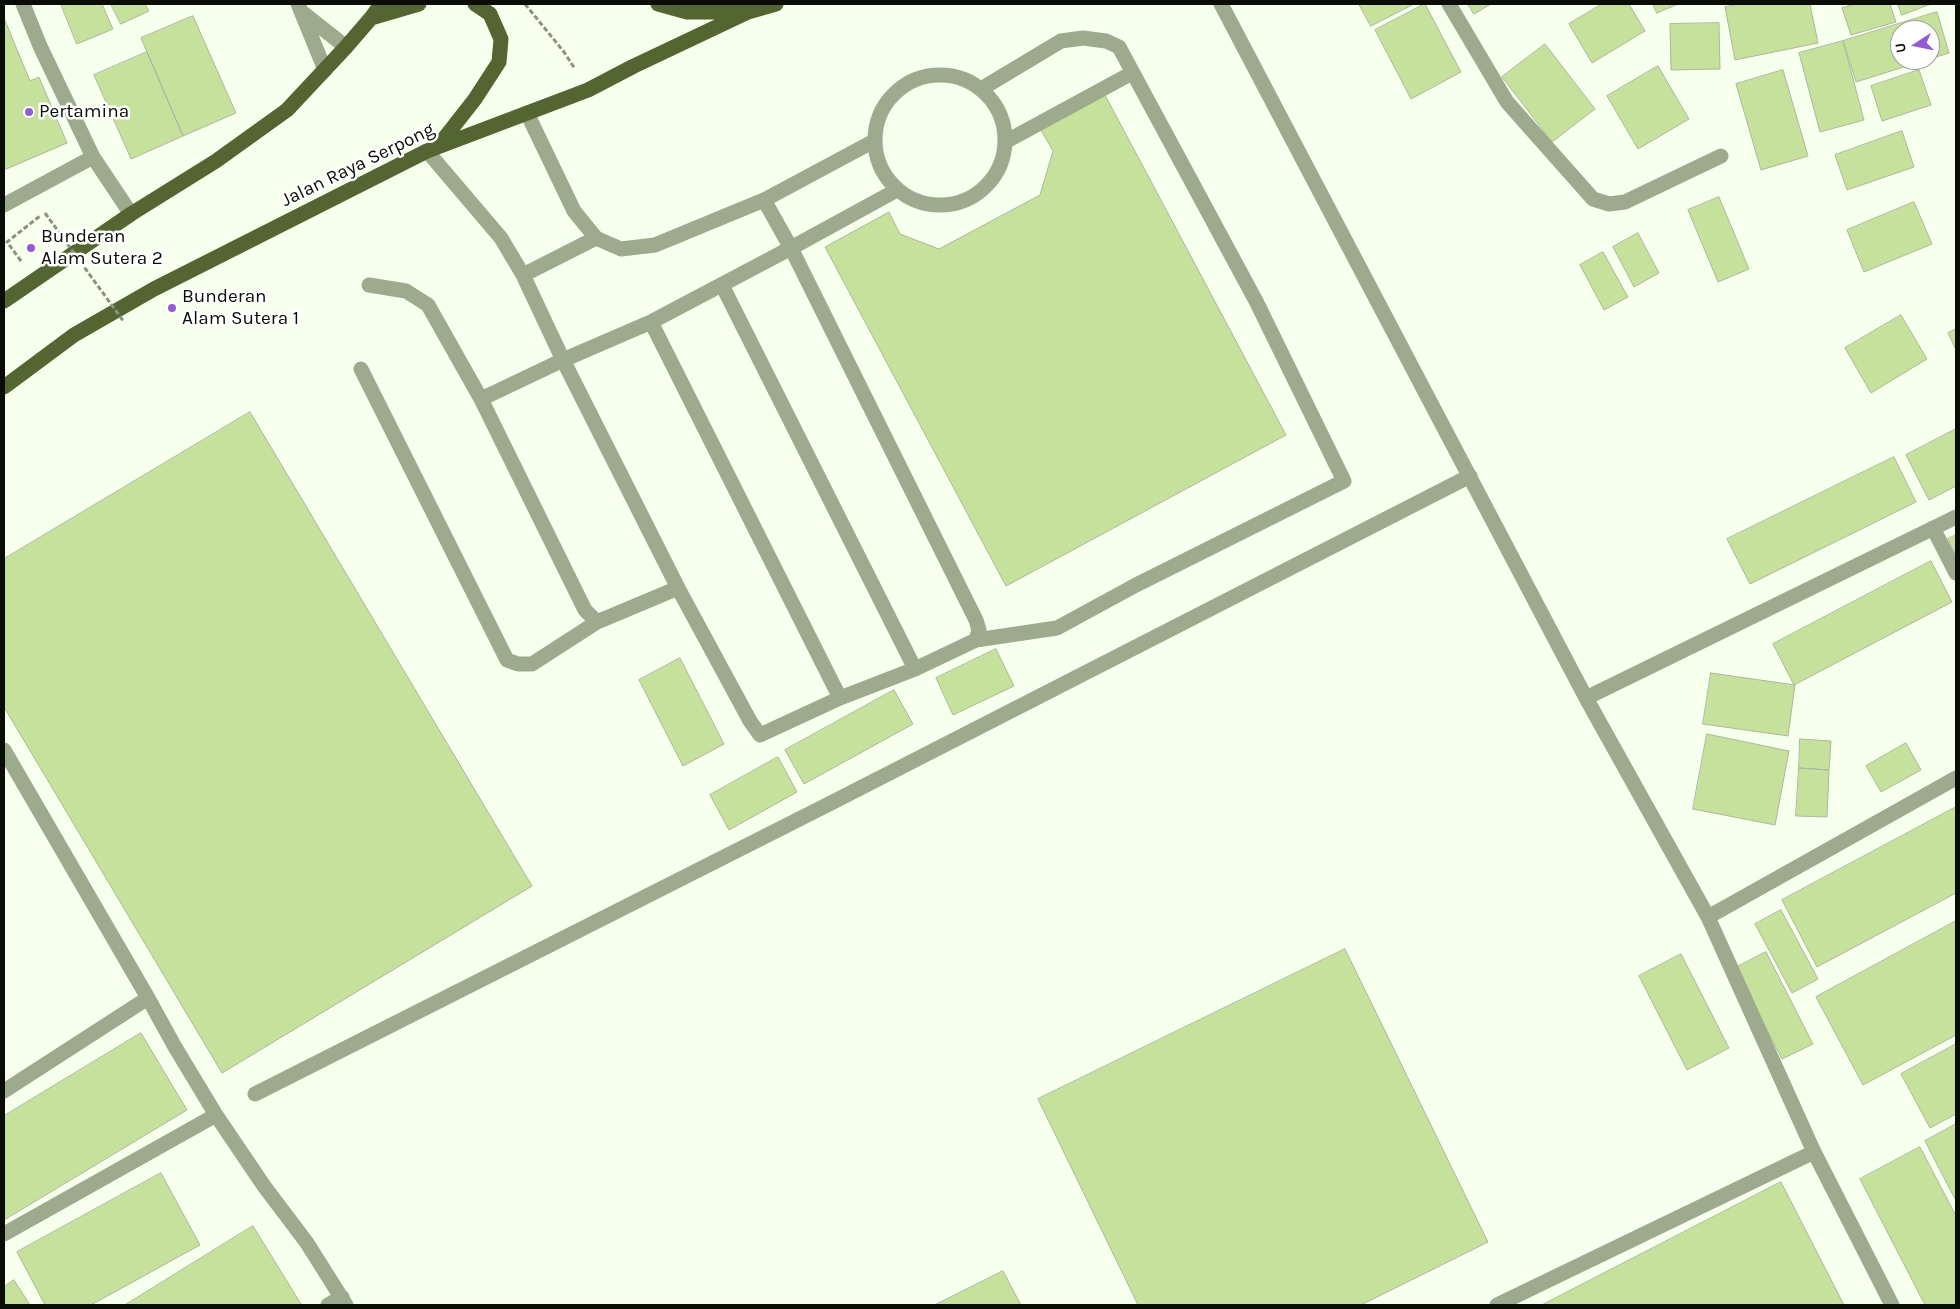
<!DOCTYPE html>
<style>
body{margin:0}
#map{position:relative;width:1960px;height:1309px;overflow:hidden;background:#f7ffed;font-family:Karla,sans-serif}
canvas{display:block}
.frame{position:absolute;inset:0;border:5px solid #0a0d05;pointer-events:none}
.north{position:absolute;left:1890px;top:20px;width:50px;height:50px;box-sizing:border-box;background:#fff;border:1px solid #9d9e9b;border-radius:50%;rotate:259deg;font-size:14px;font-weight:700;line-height:20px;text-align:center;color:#0a0d05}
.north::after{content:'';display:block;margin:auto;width:18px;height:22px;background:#925bd3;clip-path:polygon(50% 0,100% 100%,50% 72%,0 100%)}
</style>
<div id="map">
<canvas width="1960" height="1309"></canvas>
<div class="frame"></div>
<div class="north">U</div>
</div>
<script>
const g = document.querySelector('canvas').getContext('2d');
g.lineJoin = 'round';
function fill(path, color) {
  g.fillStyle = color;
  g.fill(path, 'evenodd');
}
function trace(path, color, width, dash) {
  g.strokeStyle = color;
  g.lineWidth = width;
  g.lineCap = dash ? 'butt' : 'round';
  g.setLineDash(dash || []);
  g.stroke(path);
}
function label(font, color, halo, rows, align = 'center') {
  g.font = font + ' Karla,sans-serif';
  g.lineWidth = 5;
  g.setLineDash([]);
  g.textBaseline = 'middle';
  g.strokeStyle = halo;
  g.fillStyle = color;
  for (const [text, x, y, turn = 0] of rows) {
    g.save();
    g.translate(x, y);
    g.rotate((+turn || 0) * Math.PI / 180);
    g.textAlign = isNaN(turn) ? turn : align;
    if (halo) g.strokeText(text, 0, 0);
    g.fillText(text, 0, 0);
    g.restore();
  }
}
const building = new Path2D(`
 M61 4H102L113 29 77 44Z
 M111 4H145L149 11 121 24Z
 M1359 4H1414L1371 26Z
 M1425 4 1461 72 1411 99 1375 30Z
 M1468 4H1491L1474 14Z
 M1602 4H1629L1645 31 1592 63 1569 24Z
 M1653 4H1678L1657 13Z
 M1742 4H1810L1818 43 1735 60 1725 7Z
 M1856 4H1890L1896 22 1851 35 1842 8Z
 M1898 4H1931L1902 15Z
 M1937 12 1949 53 1930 59V30H1900V60H1926L1856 82 1843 41Z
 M193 16 236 113 183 136 141 38Z
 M4 18 30 81 39 77 67 143 4 170Z
 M1719 23 1720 69 1671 70 1670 24Z
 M1843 41 1864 120 1820 132 1799 53Z
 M1545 44 1595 109 1552 142 1502 77Z
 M147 52 183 136 131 159 94 75Z
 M1658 66 1689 119 1638 149 1607 96Z
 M1783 70 1808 156 1761 170 1736 84Z
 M1919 70 1931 105 1882 121 1871 86Z
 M1105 95 1286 435 1006 586 825 247 889 212 900 234 939 249 1040 195 1053 151 1041 130Z
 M1902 131 1914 167 1847 190 1835 155Z
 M1719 197 1749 269 1718 282 1688 210Z
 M1914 202 1932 244 1864 272 1847 230Z
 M1638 233 1659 273 1634 287 1613 247Z
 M1603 252 1628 297 1604 310 1580 265Z
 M1901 315 1927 359 1871 393 1845 348Z
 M1956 329V350L1948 333Z
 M250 412 532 886 222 1073 4 707V559Z
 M1956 429V486L1929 500 1906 455Z
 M1894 457 1916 502 1750 584 1727 539Z
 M1956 535V556L1948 539Z
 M1931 561 1952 602 1794 685 1773 644Z
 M996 649 1014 686 953 715 936 678Z
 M680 658 724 744 683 766 639 680Z
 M1711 673 1795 685 1788 736 1703 724Z
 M894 690 913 724 804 784 785 750Z
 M1707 734 1789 751 1775 825 1693 809Z
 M1800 739 1831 741 1829 770 1799 768Z
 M1906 743 1921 770 1881 792 1866 766Z
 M778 757 797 792 729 830 710 795Z
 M1799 768 1829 770 1827 817 1796 816Z
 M1956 807V893L1817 967 1782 900Z
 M1781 910 1818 979 1792 993 1755 924Z
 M1956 921V1035L1863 1085 1816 997Z
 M1345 949 1488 1242 1361 1305H1138L1038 1099Z
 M1766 952 1813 1044 1782 1059 1735 968Z
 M1681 954 1729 1048 1687 1070 1639 976Z
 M141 1033 187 1110 4 1220V1116Z
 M1956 1044V1114L1930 1128 1901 1074Z
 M1956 1124V1201L1925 1141Z
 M1920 1147 1956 1216V1305H1925L1860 1179Z
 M161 1173 200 1245 91 1305H45L17 1252Z
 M1781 1182 1844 1305H1542Z
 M253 1226 301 1304 298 1305H125Z
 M1003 1271 1021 1305H935Z
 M14 1280 30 1305H4V1287Z`);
fill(building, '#c6e19c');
trace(building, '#acb89c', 1);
trace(new Path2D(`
 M525 4 564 52 575 69
 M21 261 7 242 40 216`), '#8c9184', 3, [5, 2.5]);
trace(new Path2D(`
 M23 4 40 46 93 157 131 214
 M298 4 325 70
 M1221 4 1586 698 1708 917 1814 1152 1892 1305
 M1449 4 1507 102 1593 199 1609 204 1625 202 1721 156
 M303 13 346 47
 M875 140a65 65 0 1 1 130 0a65 65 0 1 1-130 0Z
 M527 113 574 211 596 238 621 249 655 245 764 200 874 141
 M1005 142 1132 73
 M427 151 501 238 523 275 563 360 678 588
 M764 200 791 248 976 620 979 630 976 640 915 669 840 698 760 735 750 721 678 588 597 622 585 610 481 399 563 360 651 322 791 248 897 190
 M4 205 93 157
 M523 275 596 238
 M369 285 406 291 428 305 481 399
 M722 285 915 669
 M651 322 840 698
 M361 369 507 660 518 664H532L597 622
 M1933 528 1956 573
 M976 640 1057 628 1136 585 1344 481 1257 303 1119 47 1106 41 1083 38 1061 41 981 89
 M1586 698 1956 517
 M4 750 148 998 175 1047 216 1115 264 1186 307 1243 346 1305
 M1708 917 1956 778
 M4 1091 148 998
 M255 1094 831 803 1470 476
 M4 1234 216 1115
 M328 1305 342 1297
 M1497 1305 1814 1152`), '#9eaa8d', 15);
trace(new Path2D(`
 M658 4 687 12H748L776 4
 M371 18 419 4
 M439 145 475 99 499 62 501 39 490 14 475 4
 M4 301 131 214 216 161 287 110 346 47 371 18 381 4
 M4 387 74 335 154 289 427 151 588 90 634 66 748 12`), '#536631', 15);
trace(new Path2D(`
 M45 213 124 322`), '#8c9184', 3, [5, 2.5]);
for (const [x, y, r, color] of [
 [29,112,5,"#925bd3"],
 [31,248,5,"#925bd3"],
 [172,308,5,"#925bd3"]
]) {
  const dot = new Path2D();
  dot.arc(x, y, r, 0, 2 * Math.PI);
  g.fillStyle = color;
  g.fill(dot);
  trace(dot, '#fff', 2);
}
label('19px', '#0a0d05', '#fff', [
 ["Pertamina",39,112],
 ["Bunderan",41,237],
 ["Alam Sutera 2",41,259],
 ["Bunderan",182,297],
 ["Alam Sutera 1",182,319]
], 'left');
label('19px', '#0a0d05', '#fff', [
 ["Jalan Raya Serpong",358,165,-26]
]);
</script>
